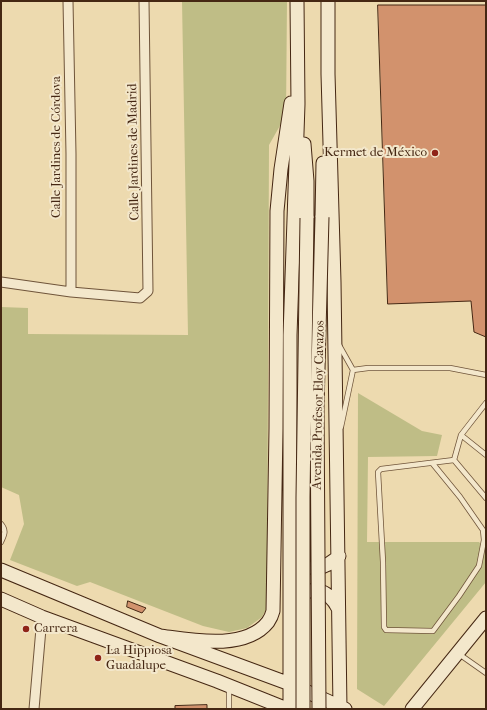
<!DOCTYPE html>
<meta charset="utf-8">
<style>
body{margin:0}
#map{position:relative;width:487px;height:710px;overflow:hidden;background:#eddaaf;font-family:"IM FELL French Canon",serif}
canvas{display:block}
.frame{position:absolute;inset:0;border:2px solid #452713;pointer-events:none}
</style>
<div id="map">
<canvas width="487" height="710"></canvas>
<div class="frame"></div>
</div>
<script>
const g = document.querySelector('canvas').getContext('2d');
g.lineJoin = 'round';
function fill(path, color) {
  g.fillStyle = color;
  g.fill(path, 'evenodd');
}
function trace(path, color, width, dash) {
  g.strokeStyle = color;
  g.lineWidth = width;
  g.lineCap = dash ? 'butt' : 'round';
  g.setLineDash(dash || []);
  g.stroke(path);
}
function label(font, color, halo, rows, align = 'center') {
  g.font = font + ' "IM FELL French Canon",serif';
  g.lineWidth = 4;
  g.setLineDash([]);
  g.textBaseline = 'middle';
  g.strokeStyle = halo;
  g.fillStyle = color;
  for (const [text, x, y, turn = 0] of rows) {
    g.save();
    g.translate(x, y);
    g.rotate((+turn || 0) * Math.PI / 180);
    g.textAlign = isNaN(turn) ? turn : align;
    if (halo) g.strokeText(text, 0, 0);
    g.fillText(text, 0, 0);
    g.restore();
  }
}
fill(new Path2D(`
 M182 1H287L286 115 269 145 267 608 262 617 247 628 229 632 203 626 90 582 77 586 10 560 24 524 19 495 1 487V307L28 308V334L188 335Z
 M358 393 422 431 442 435 437 456 368 457 367 542H479L486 550V582L384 706 357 689Z`), '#bfbd86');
const building = new Path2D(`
 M378 5H486V337L474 332 471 301 388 304Z
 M128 601 146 608 142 613 127 607Z
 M207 705V709H175V706Z`);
fill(building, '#d2926d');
trace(building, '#452713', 1);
const lane = new Path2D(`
 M339 345 353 370 341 427
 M353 370 368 368H450L486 375
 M461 435 486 455
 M454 460 461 435 486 403
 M454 460 486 498
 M433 464 460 497 483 530 484 540 479 566 459 596 433 631 386 630 384 627 383 562 378 472 381 469 454 460
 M1 524C7 531 4 535 1 542
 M459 654 486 673
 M229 688V709`);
const street = new Path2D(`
 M68 1 71 154V292
 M1 282 71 292 140 298 148 291 144 1
 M34 709 42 617`);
const secondary = new Path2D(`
 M328 1V74L334 282 340 709
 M304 144 307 181V218
 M322 217 323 163
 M296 559C312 572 324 570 339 556
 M1 570 160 636 290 684 345 709
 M1 599 42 617 217 681 287 709
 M295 599C312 585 327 588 338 608
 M160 636C191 640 245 651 268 622 270 619 272 615 273 611L276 429 277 211 281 169 291 103
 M290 709V335L298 104 297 1
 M412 709 486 618`);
trace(lane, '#6f543a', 6);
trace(street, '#6f543a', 11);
trace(secondary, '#452713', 15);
trace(lane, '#f3e7cb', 4.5);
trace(street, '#f3e7cb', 9);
trace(secondary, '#f3e7cb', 13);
const secondaryBridge = new Path2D(`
 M303 709V497L307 218
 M319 709 317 407 322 217`);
trace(secondaryBridge, '#452713', 15, []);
trace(secondaryBridge, '#f3e7cb', 13);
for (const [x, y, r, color] of [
 [435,153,4,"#8f2418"],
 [26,629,4,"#8f2418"],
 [98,658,4,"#8f2418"]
]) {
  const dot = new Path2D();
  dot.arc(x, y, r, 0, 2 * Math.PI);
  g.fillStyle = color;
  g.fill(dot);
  trace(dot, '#f3e7cb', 1.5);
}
label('13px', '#452713', '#f3e7cb', [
 ["Calle Jardines de Córdova",57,147,-90],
 ["Calle Jardines de Madrid",134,152,-91],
 ["Avenida Profesor Eloy Cavazos",319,405,-89]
]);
label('13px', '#452713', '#f3e7cb', [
 ["Kermet de México",427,153,"right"],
 ["Carrera",34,629],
 ["La Hippiosa",106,651],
 ["Guadalupe",106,666]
], 'left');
</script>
